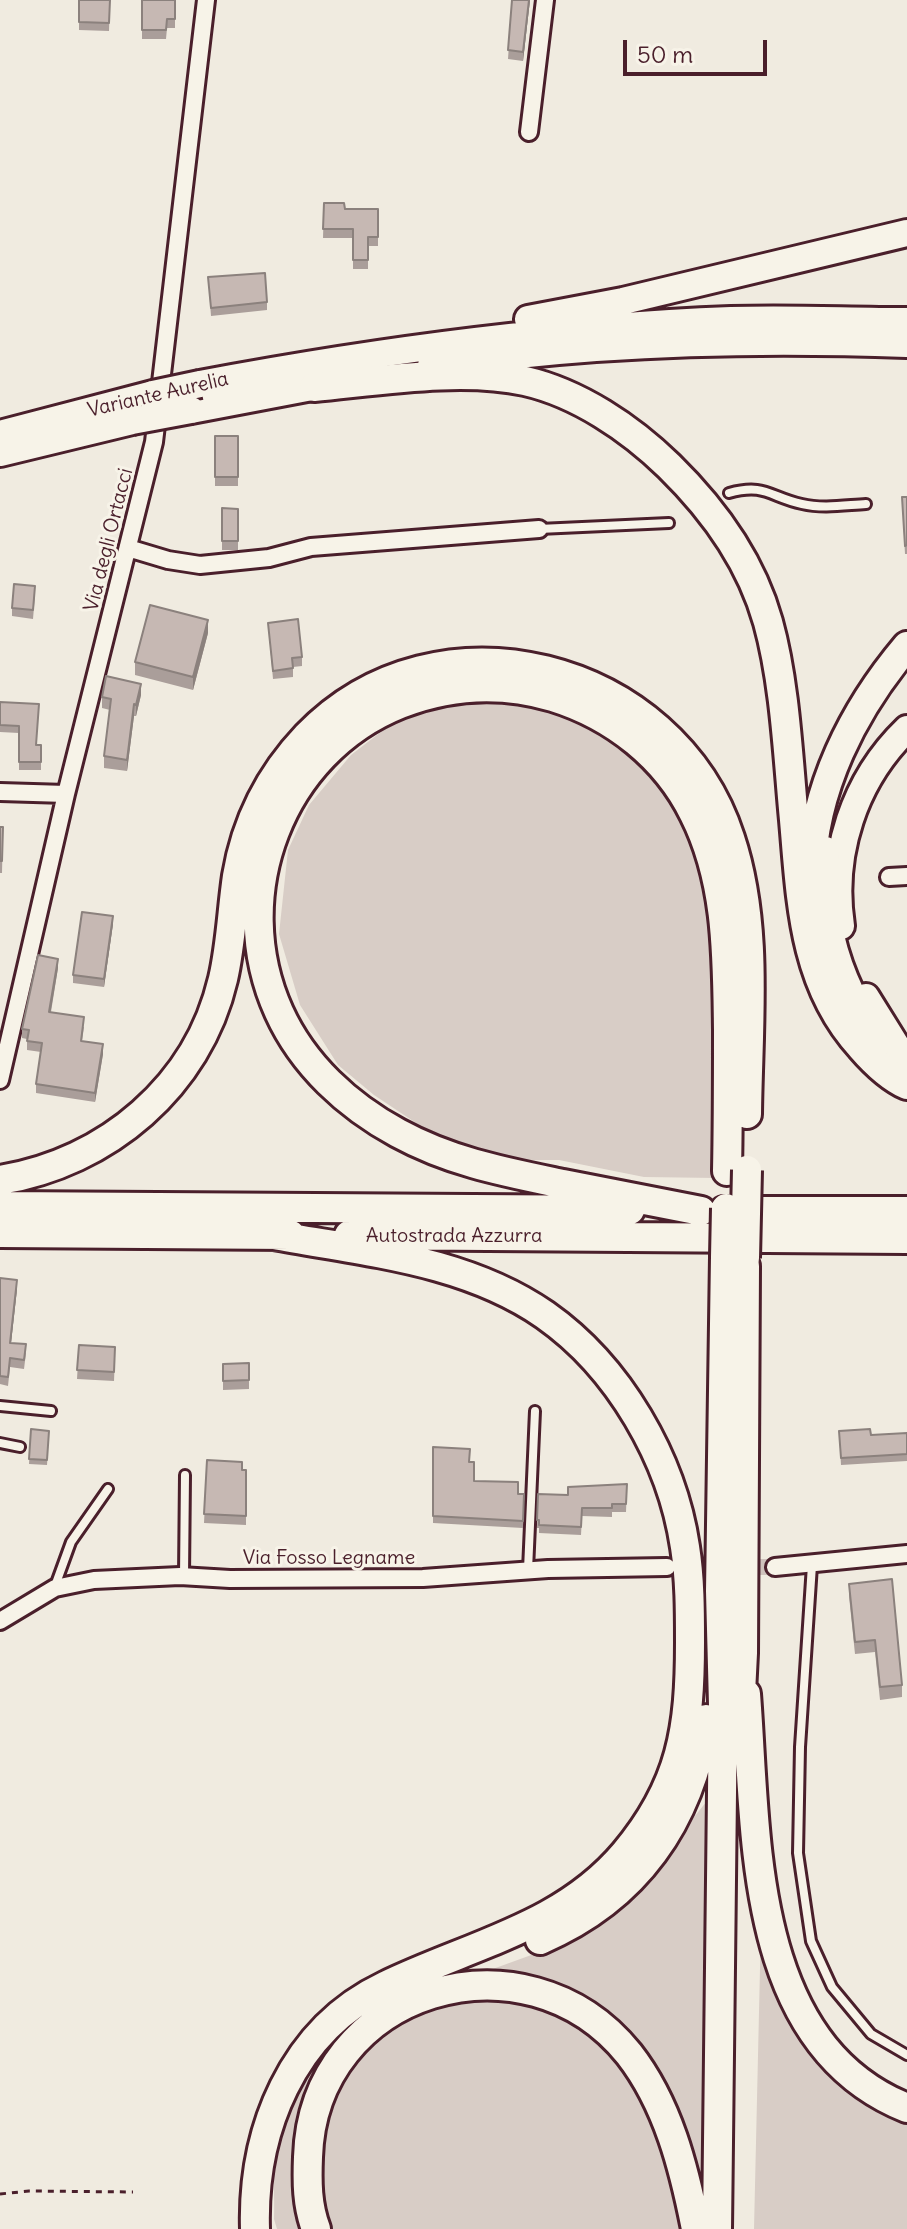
<!DOCTYPE html>
<style>
body{margin:0}
#map{position:relative;width:907px;height:2229px;overflow:hidden;background:#f0ebe0;font-family:Delius,sans-serif}
canvas{display:block}
.scale{position:absolute;left:623px;top:40px;width:144px;height:36px;box-sizing:border-box;border:4px solid #4a1f2b;border-top:0;padding-left:10px;font-size:24px;line-height:28px;white-space:nowrap;color:#4a1f2b;-webkit-text-stroke:6px #f7f3e8;paint-order:stroke}
</style>
<div id="map">
<canvas width="907" height="2229"></canvas>
<div class="scale">50 m</div>
</div>
<script>
const g = document.querySelector('canvas').getContext('2d');
g.lineJoin = 'round';
function fill(path, color) {
  g.fillStyle = color;
  g.fill(path, 'evenodd');
}
function trace(path, color, width, dash) {
  g.strokeStyle = color;
  g.lineWidth = width;
  g.lineCap = dash ? 'butt' : 'round';
  g.setLineDash(dash || []);
  g.stroke(path);
}
function label(font, color, halo, rows, align = 'center') {
  g.font = font + ' Delius,sans-serif';
  g.lineWidth = 6;
  g.setLineDash([]);
  g.textBaseline = 'middle';
  g.strokeStyle = halo;
  g.fillStyle = color;
  for (const [text, x, y, turn = 0] of rows) {
    g.save();
    g.translate(x, y);
    g.rotate((+turn || 0) * Math.PI / 180);
    g.textAlign = isNaN(turn) ? turn : align;
    if (halo) g.strokeText(text, 0, 0);
    g.fillText(text, 0, 0);
    g.restore();
  }
}
fill(new Path2D(`
 M447 701H529L597 726 651 772 674 802 694 842 707 888 715 944 716 1178 644 1177 559 1160H518L486 1154 425 1129 374 1095 338 1065 300 1005 279 934 288 850 309 805 351 755 395 721Z
 M707 1801 703 2194 699 2198 638 2052 479 1974 545 1950 638 1891 655 1873 682 1832Z
 M761 1925 791 2006 907 2115V2229H754Z
 M470 1997 531 1999 599 2032 657 2120 687 2229H329C300 2151 337 2047 416 2013 433 2006 452 2002 470 1997Z
 M356 2023C342 2044 321 2066 310 2089 290 2136 293 2181 303 2229H277L274 2219C275 2197 272 2173 276 2151 287 2098 318 2059 356 2023Z`), '#d8cdc6');
trace(new Path2D(`
 M681 1567H775`), '#cfc2bc', 16, [16, 8]);
const service = new Path2D(`
 M729 493C765 483 770 497 802 504 823 509 846 505 866 504
 M539 529 669 523
 M0 1406 51 1411
 M0 1443 20 1447
 M812 1565 800 1747 798 1853 811 1941 832 1987 871 2034 907 2055
 M528 1570 535 1411
 M184 1576 185 1475
 M55 1586 71 1542 108 1489`);
const minor = new Path2D(`
 M529 132 545 0
 M128 548 168 560 200 565 269 558 311 547 539 529
 M0 792 66 794
 M889 877 907 876
 M0 1080 66 794 154 442 206 0
 M775 1567 907 1554
 M0 1621 55 1588 94 1580 180 1576 230 1579 423 1578 548 1569 667 1567`);
const trunk = new Path2D(`
 M528 319 623 301 907 233
 M431 366C589 342 747 338 907 344
 M200 384C375 351 552 327 731 320 789 318 848 321 907 321
 M191 410 333 383
 M0 434 153 394
 M0 453 132 421
 M841 926C830 854 854 780 907 729
 M866 997 907 1063`);
const motorway = new Path2D(`
 M314 387C378 381 461 367 525 381 578 393 630 428 669 466 713 509 751 561 768 622 785 683 788 757 794 820 801 900 803 984 861 1047 874 1062 889 1077 907 1085
 M825 851C820 900 829 949 850 993 859 1010 869 1026 876 1044
 M811 874C813 789 853 710 907 646
 M0 1180C107 1163 198 1086 223 979 231 945 232 910 237 876 246 822 269 776 307 736 437 601 673 662 730 838 759 925 748 1023 747 1114
 M0 1206 630 1210
 M701 1211C655 1202 609 1193 563 1184 505 1172 451 1162 398 1133 348 1106 303 1065 279 1012 226 895 280 752 400 704 449 685 502 682 553 697 614 716 666 757 694 814 728 881 727 957 728 1030 728 1077 728 1124 727 1171
 M724 1211H907
 M0 1233 291 1235
 M349 1235 907 1239
 M746 1694C757 1835 747 2044 907 2108
 M740 1713 743 1653 745 1266
 M540 1940C636 1899 690 1822 706 1719
 M255 2229C252 2131 292 2030 385 1986 469 1945 562 1928 625 1853 682 1785 690 1728 690 1642 690 1611 690 1579 685 1547 672 1459 619 1367 545 1315 466 1260 366 1252 274 1235
 M316 2229C307 2205 307 2182 308 2157 313 1989 525 1925 629 2054 668 2104 684 2168 696 2229
 M717 2229 723 1705 720 1591 725 1257`);
trace(service, '#4a1f2b', 14);
trace(minor, '#4a1f2b', 22);
trace(trunk, '#4a1f2b', 32);
trace(motorway, '#4a1f2b', 34);
trace(new Path2D(`
 M0 2194 29 2191 133 2192`), '#4a1f2b', 3, [6, 6]);
trace(service, '#f7f3e8', 8);
trace(minor, '#f7f3e8', 16);
trace(trunk, '#f7f3e8', 26);
trace(motorway, '#f7f3e8', 28);
const trunkBridge = new Path2D(`
 M153 394 200 384
 M132 421 191 410`);
const motorwayBridge = new Path2D(`
 M725 1257 726 1208
 M745 1258 747 1170`);
trace(trunkBridge, '#4a1f2b', 32, []);
trace(motorwayBridge, '#4a1f2b', 34, []);
trace(trunkBridge, '#f7f3e8', 26);
trace(motorwayBridge, '#f7f3e8', 28);
fill(new Path2D(`
 M110 0 109 31 79 30V22Z
 M142 0H175V28H167L166 39H142Z
 M512 0H530L523 61 508 59Z
 M324 203 345 209H378V246H368V269H353V238H323Z
 M208 277 267 302V310L211 316Z
 M215 436H238V486H215Z
 M902 497H907V554H905Z
 M222 508 238 509V550H222Z
 M35 595 33 619 12 616V608Z
 M268 623 302 657V666L293 667V677L273 679Z
 M208 633 193 690 135 675V662Z
 M141 695 136 716H134L127 771 104 768V756L110 710 102 708V697Z
 M0 702 36 745H41V770H19V733L0 732Z
 M0 827H3L2 873H0Z
 M113 924 104 987 73 983V975Z
 M58 968 51 1012 84 1027 82 1041 103 1054 95 1102 36 1093V1084L41 1052 27 1050V1039L22 1038V1029Z
 M0 1278 17 1289 11 1343 26 1353 24 1369 10 1367 8 1386 0 1384Z
 M79 1345 115 1356 114 1381 77 1379Z
 M249 1363V1389L223 1390V1364Z
 M31 1429 49 1431 47 1465 29 1464Z
 M839 1431 871 1435 907 1433V1461L841 1465Z
 M433 1447 470 1462 474 1481 518 1494H524L523 1528 433 1523Z
 M207 1460 246 1470V1525L204 1523Z
 M627 1484 626 1512H612V1517L582 1516 581 1535 539 1533V1528H537L538 1494 568 1495Z
 M849 1584 902 1685V1697L880 1700 875 1652 855 1654 849 1596Z`), '#aa9e9a');
fill(new Path2D(`
 M529 0H530L523 61V52Z
 M208 620V633L193 690V677Z
 M141 684V695L136 716V705Z
 M134 704V716L127 771V760Z
 M113 916V924L104 987V979Z
 M58 959V968L49 1021V1012Z
 M103 1044V1054L95 1102V1093Z
 M17 1280V1289L10 1352V1343Z`), '#8b817d');
const building = new Path2D(`
 M79 0H110L109 23 79 22Z
 M142 0H175V19H167L166 30H142Z
 M512 0H529L523 52 508 50Z
 M324 203H344L345 209H378V237H368V260H353V229H323Z
 M265 273 267 302 211 308 208 277Z
 M215 436H238V477H215Z
 M902 497H907V545L905 546Z
 M222 508 238 509V541H222Z
 M14 584 35 586 33 610 12 608Z
 M150 605 208 620 193 677 135 662Z
 M298 619 302 657 292 658 293 668 273 671 268 623Z
 M106 676 141 684 136 705 134 704 127 760 104 756 111 699 102 697Z
 M0 702 39 704 36 745H41V762H19V726L0 725Z
 M0 827H3L2 861H0Z
 M82 912 113 916 104 979 73 975Z
 M38 955 58 959 49 1012 84 1017 81 1041 103 1044 95 1093 36 1084 42 1043 27 1041 29 1030 22 1029Z
 M0 1278 17 1280 10 1343 26 1344 24 1360 10 1358 8 1377 0 1376Z
 M79 1345 115 1347 114 1372 77 1370Z
 M249 1363V1380L223 1381V1364Z
 M31 1429 49 1431 47 1460 29 1459Z
 M870 1429 871 1435 907 1433V1454L841 1458 839 1431Z
 M433 1447 470 1449 469 1462H474V1481L518 1482V1494H524L523 1521 433 1516Z
 M207 1460 242 1462V1470H246V1516L204 1514Z
 M627 1484 626 1504H612V1508H582L581 1527 539 1525V1520H537L538 1494 568 1495V1487Z
 M892 1579 902 1685 880 1687 875 1640 855 1642 849 1584Z`);
fill(building, '#c6b8b3');
trace(building, '#8b817d', 2);
label('20px', '#4a1f2b', '#f7f3e8', [
 ["Variante Aurelia",158,395,-13],
 ["Via degli Ortacci",109,540,-76],
 ["Autostrada Azzurra",454,1236],
 ["Via Fosso Legname",329,1558]
]);
</script>
